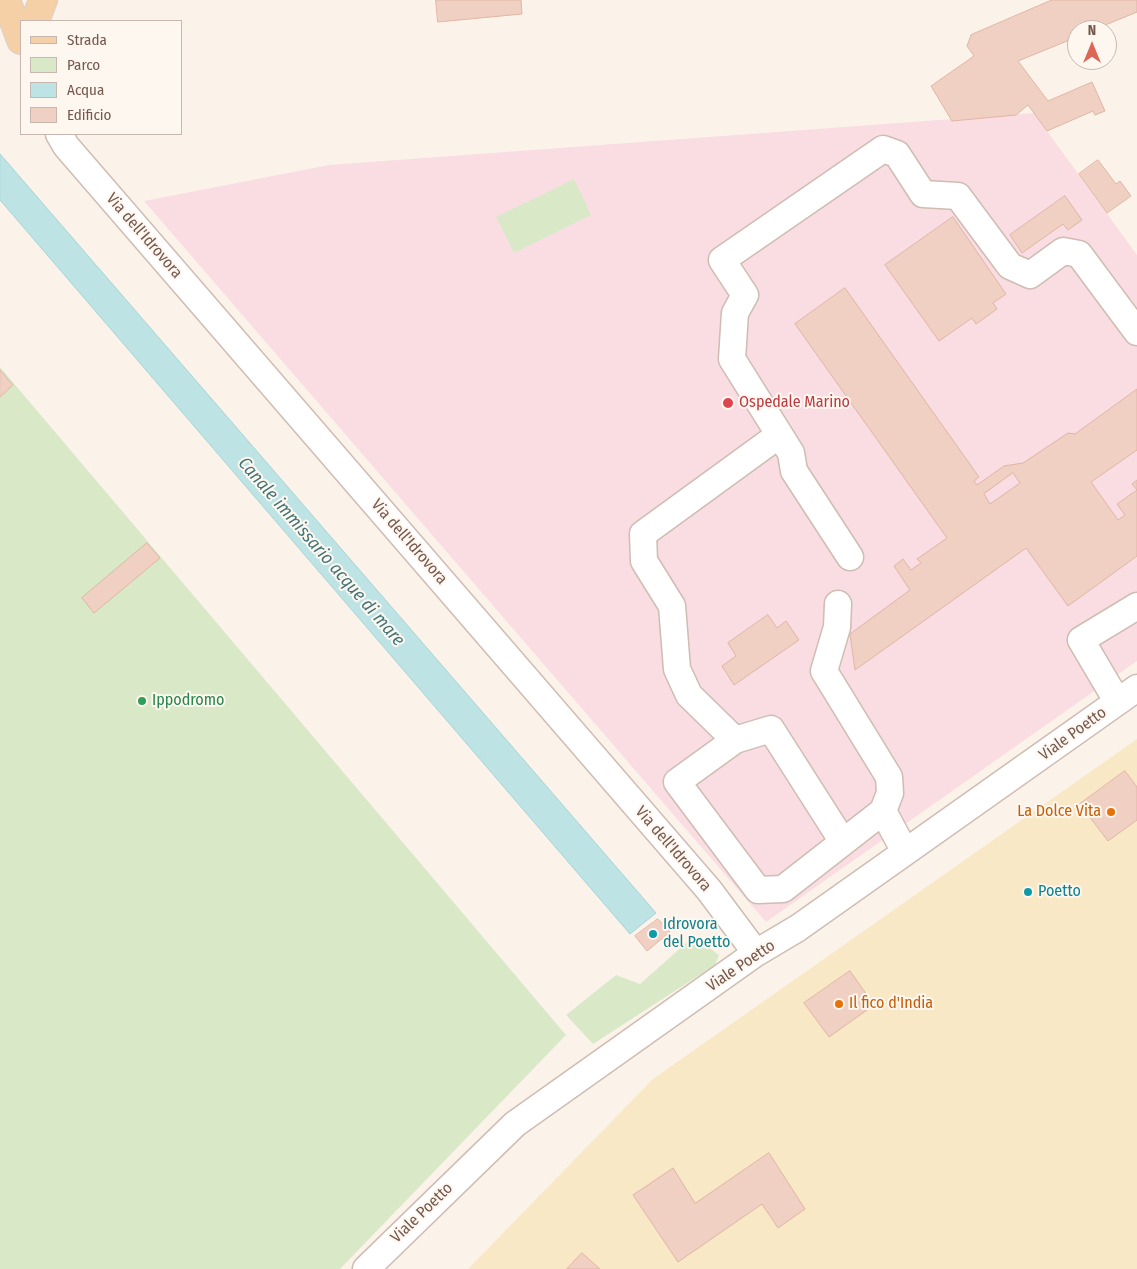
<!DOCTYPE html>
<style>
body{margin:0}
#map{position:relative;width:1137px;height:1269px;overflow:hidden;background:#fbf3e9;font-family:"Fira Sans Condensed",sans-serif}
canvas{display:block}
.legend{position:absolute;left:20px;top:20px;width:162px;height:115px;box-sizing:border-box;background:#fef7f0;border:1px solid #c7b7af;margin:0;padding:6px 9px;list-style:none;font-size:15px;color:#75584e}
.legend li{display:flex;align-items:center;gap:10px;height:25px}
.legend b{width:25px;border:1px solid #c7b7af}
.north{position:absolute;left:1067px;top:20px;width:50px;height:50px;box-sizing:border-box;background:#fef7f0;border:1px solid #c7b7af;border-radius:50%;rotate:0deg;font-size:14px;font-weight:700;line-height:20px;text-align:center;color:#75584e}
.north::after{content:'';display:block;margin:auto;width:18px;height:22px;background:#dd6756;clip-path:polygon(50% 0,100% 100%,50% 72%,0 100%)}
</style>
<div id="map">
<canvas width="1137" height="1269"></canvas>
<ul class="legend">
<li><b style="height:6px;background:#f5d0a6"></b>Strada</li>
<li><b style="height:14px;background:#d9e9c8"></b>Parco</li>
<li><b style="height:14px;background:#bee3e4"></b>Acqua</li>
<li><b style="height:14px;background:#efd0c2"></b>Edificio</li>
</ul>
<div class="north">N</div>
</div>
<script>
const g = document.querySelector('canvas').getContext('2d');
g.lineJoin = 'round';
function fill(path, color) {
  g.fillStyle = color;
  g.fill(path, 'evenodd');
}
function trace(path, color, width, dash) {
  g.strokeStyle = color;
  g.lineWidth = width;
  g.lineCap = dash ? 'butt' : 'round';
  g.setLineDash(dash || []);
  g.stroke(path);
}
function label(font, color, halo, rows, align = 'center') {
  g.font = font + ' "Fira Sans Condensed",sans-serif';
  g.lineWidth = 4;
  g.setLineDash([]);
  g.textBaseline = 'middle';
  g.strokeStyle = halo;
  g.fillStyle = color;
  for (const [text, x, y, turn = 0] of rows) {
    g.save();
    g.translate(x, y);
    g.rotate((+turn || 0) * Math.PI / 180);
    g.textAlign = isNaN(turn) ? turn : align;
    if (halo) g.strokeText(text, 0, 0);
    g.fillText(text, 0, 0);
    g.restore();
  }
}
fill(new Path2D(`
 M1034 113 1137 255V661L766 922 144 201 329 165Z`), '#f9dde3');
fill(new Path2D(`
 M574 179 591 215 514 253 496 217Z
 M0 367 566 1035 340 1269H0Z
 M694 936 719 955 715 965 593 1044 566 1015 616 975 640 984Z`), '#d9e9c8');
fill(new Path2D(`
 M1137 739V1269H468L653 1079Z`), '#f8e8c6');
const water = new Path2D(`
 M0 154 656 913 630 934 0 200Z`);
fill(water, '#bee3e4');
trace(water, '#a5d3d5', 1);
const building = new Path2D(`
 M436 0H521L522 14 438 22Z
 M1052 0H1137V12L1093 30H1077V37L1018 61 1048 101 1092 82 1105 111 1095 115 1093 111 1047 131 1028 105 1016 115 952 121 931 86 974 56 967 46 971 35Z
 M1098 160 1116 184 1120 181 1131 196 1107 213 1079 174Z
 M1065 196 1082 220 1068 230 1063 224 1022 253 1010 235Z
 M953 217 1006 294 993 303 997 309 976 324 972 318 939 341 885 265Z
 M845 288 979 477 974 481 977 485 1004 466 1023 463 1068 433 1075 434 1137 389V450L1091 482 1118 520 1125 515 1117 504 1137 490 1132 484 1137 480V556L1068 606 1026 548 855 670 850 634 910 590 894 566 903 559 911 570 921 563 917 559 947 538 795 324ZM1013 473 1020 483 990 504 984 494Z
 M0 370 13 385 0 397Z
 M147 543 160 558 94 613 82 598Z
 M768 615 777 628 786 621 799 640 734 685 722 666 736 656 728 643Z
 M1125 771 1137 787V820L1108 841 1080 804Z
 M658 919 670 932 647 951 635 936Z
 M850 971 874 1005 829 1037 804 1003Z
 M769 1153 805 1209 778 1228 762 1204 678 1262 633 1195 673 1168 695 1203Z
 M582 1253 600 1269H567Z`);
fill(building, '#efd0c2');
trace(building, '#e1b5a4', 1);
const minor = new Path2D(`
 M59 134 66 146 709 890 756 953
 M850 557 794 471 791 453 732 359 735 313 745 295 722 260 883 149 897 154 923 194 958 196 1010 266 1030 275 1063 251 1079 254 1137 332
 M838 604 837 627 824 671 889 777 890 793 883 811 783 889 758 890 677 782 735 740 771 729 843 842
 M1117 701 1081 640 1137 606
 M735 740 689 695 677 669 672 606 644 561 643 534 779 435
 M883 811 905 852
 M366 1269 515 1124 756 953 798 928 1137 688`);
const major = new Path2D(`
 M6 0 21 40
 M35 21 43 0`);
trace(minor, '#cfbcb2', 29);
trace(major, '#d8d0cd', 30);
trace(minor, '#fff', 26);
trace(major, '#f5d0a6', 28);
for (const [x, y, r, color] of [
 [728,403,6,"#e0444e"],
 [142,701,5,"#2e9e5b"],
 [1111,812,5,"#e8710a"],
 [1028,892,5,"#0f9aa8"],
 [653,934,5,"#0f9aa8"],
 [839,1004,5,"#e8710a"]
]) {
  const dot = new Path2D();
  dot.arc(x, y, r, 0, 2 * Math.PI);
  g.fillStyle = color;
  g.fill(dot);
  trace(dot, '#fef7f0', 2);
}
label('16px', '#75584e', '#fef7f0', [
 ["Via dell'Idrovora",144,236,49],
 ["Via dell'Idrovora",409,542,49],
 ["Viale Poetto",1073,734,-36],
 ["Via dell'Idrovora",673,849,49],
 ["Viale Poetto",741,966,-34],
 ["Viale Poetto",422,1213,-44]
]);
label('16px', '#be3a42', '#fef7f0', [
 ["Ospedale Marino",739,403]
], 'left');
label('16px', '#27864d', '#fef7f0', [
 ["Ippodromo",152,701]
], 'left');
label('16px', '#c56008', '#fef7f0', [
 ["La Dolce Vita",1101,812],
 ["Il fico d'India",849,1004,"left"]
], 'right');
label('16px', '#0d838f', '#fef7f0', [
 ["Poetto",1038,892],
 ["Idrovora",663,925],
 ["del Poetto",663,943]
], 'left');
label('italic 18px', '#427578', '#fef7f0', [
 ["Canale immissario acque di mare",321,552,49]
]);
</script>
